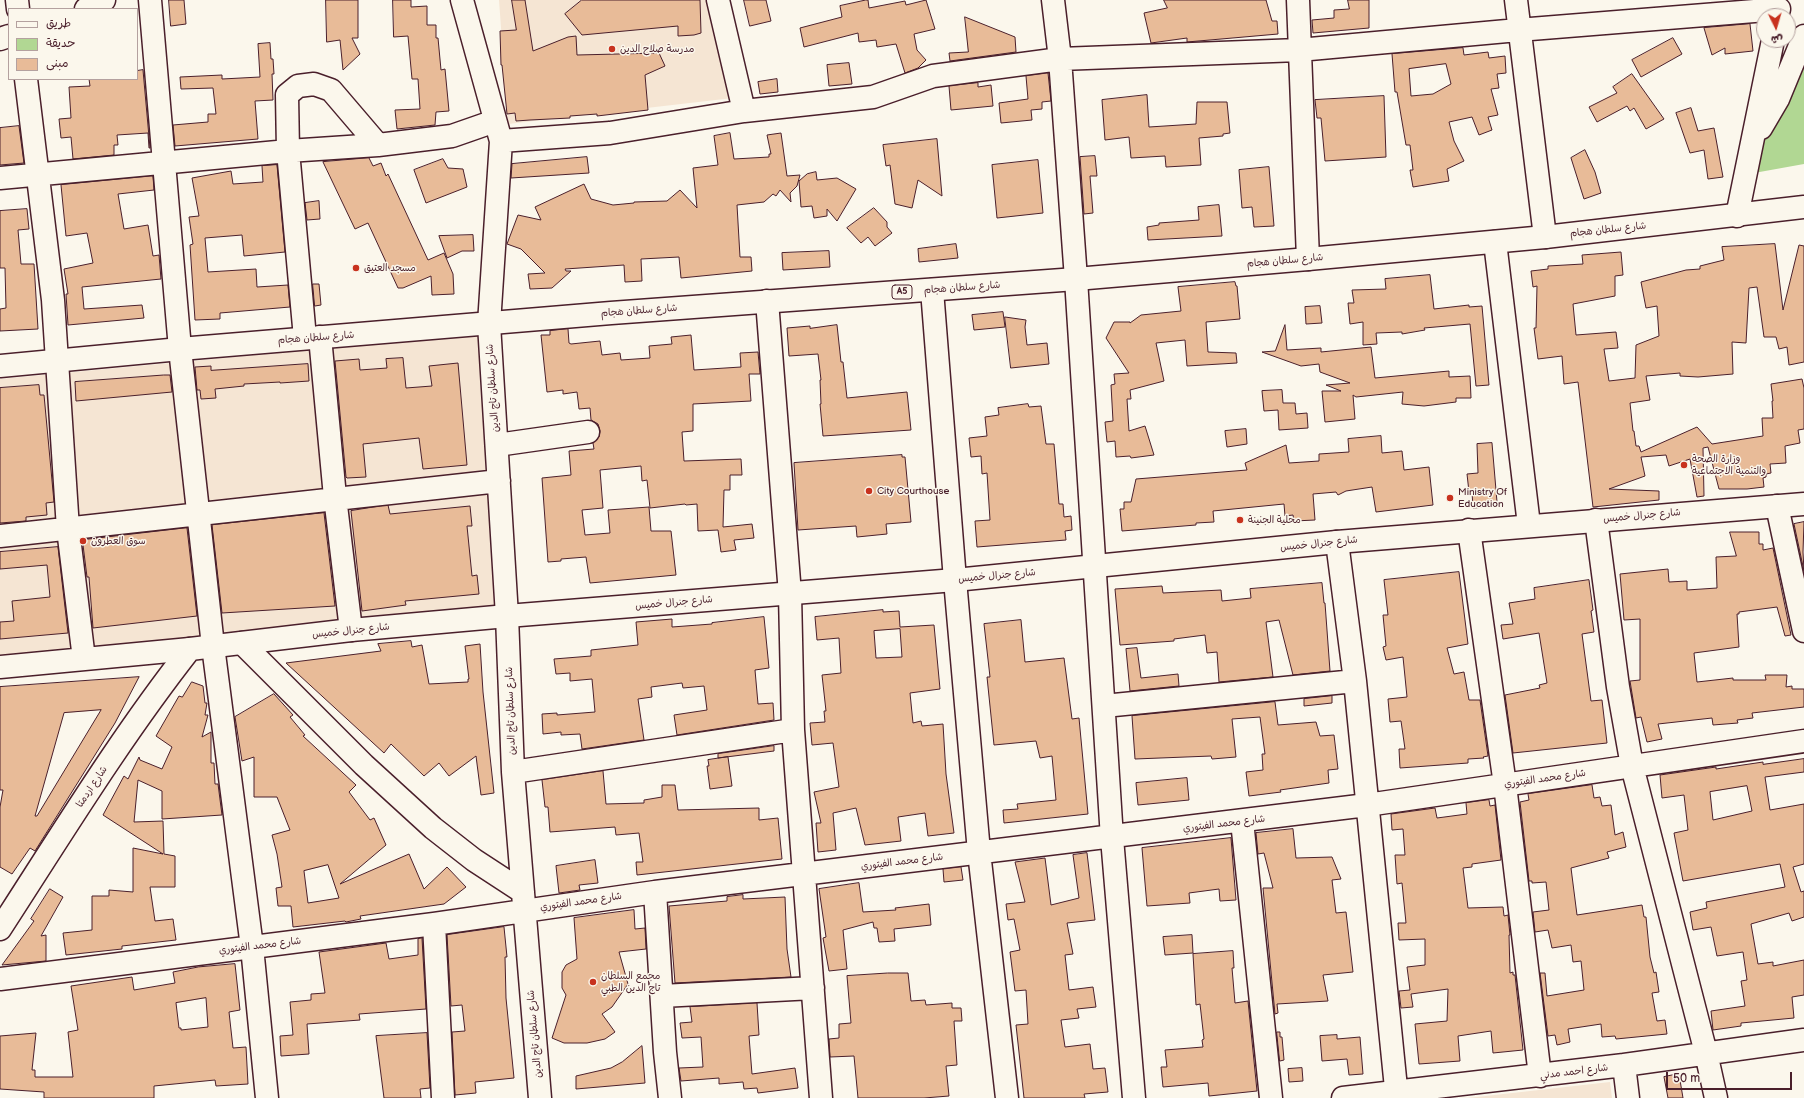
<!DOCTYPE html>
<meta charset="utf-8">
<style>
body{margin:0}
#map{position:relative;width:1804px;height:1098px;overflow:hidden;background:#fbf7ec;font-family:"Balsamiq Sans","Playpen Sans Arabic",sans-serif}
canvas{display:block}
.legend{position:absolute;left:8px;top:8px;width:130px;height:72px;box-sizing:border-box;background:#fbf7ec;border:1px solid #b4a19f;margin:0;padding:5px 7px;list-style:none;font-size:12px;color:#4a1f2b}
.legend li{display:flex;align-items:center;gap:8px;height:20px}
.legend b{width:20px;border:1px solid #b4a19f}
.north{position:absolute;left:1756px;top:8px;width:40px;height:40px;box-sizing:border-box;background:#fbf7ec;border:1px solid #b4a19f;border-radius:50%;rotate:175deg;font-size:11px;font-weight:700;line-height:16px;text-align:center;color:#4a1f2b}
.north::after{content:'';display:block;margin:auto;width:14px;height:18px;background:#c8321e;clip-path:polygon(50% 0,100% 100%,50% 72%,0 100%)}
.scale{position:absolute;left:1666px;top:1072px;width:126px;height:18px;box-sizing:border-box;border:2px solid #4a1f2b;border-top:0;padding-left:5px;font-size:12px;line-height:14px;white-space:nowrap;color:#4a1f2b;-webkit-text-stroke:3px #fbf7ec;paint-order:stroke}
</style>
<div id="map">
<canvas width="1804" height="1098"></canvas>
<ul class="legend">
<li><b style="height:5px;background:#fbf7ec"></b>طريق</li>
<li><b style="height:11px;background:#b1d793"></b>حديقة</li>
<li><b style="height:11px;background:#e8bb98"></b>مبنى</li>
</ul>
<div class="north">ش</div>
<div class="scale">50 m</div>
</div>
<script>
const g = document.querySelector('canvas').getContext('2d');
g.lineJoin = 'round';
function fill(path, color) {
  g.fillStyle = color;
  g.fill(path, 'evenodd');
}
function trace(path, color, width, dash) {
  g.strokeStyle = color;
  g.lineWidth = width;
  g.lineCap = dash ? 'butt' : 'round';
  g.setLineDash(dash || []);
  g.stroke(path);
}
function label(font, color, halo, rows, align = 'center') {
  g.font = font + ' "Balsamiq Sans","Playpen Sans Arabic",sans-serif';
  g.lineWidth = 3;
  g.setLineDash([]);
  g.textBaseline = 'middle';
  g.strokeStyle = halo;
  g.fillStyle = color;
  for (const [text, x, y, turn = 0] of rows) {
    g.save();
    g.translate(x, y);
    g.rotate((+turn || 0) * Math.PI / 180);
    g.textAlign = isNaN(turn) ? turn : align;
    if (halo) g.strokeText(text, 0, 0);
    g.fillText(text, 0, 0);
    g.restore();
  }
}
fill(new Path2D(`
 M499 0H708L733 98 508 124Z
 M479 334 495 614 0 656V379Z
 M1610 1082 1612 1098H1468Z`), '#f5e5d3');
fill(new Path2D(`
 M1804 48V164L1754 173 1757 145Z`), '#b1d793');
const building = new Path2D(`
 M169 0H184L186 24 171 26Z
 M326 0H358V38H352L360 54 343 70 340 40 327 42Z
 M393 0H411V7L427 6V25H436V38H438L441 70 445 69 449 111 436 112 435 125 397 129 395 110 420 109 418 79H412L408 36 394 37Z
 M512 0H525L533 51 568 37 576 36 577 55 659 53 665 66 645 75 648 110 597 116V114L570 116V118L530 120 516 121 515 113 507 114 502 65H501L500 31 516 30Z
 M582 0H700L701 33 694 35 678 36V26L582 35 565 14Z
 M744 0H766L771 21 750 26Z
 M866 0H868L869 8 905 1 906 5 926 0 935 29 914 34 917 50 926 60 918 68 905 73 896 44 877 47 876 40 859 42 858 33 804 47 800 28 842 17 840 6Z
 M1164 0H1266L1272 21H1277L1278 34 1187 42V38L1151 43 1144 13 1167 8Z
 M1348 0H1369V28L1313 33 1312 20 1334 18V10L1349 9Z
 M965 17 1015 37 1016 52 950 61 949 53 968 52Z
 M1750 24 1753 51 1725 54V48L1712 55 1704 28Z
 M1673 38 1682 54 1641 77 1632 60Z
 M270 43 271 59H273L274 74H272L273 100 255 101 258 139 175 146 173 125 208 122V114H216L213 88 181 89 180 77 222 75V79L260 77 258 44Z
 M1463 48 1464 55 1488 52 1489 58 1505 56 1506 73 1497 74 1499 88 1491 89 1498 115 1488 117 1492 130 1479 135 1472 117 1449 122 1454 141 1464 161 1447 169 1449 181 1413 187 1410 170H1413L1410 145H1406L1397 92H1395L1392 54ZM1446 64 1451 84 1433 94 1411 96 1409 69Z
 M849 63 852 84 829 86 827 65Z
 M143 70 150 148H149L148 133 117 135 118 145H114V155L73 159 71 137 61 138 59 119 71 118 69 87 90 86 89 79H137V71Z
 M1048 73 1051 101 1042 102V109L1031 110 1032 120 1001 123 999 103 1028 99 1026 76Z
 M1632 74 1664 119 1646 129 1634 108 1630 111 1627 106 1597 122 1589 107 1617 93 1613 87Z
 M777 79 778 92 760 94 758 82Z
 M978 83V87L991 85 993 106 951 110 949 86Z
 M1147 95 1149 127 1196 124 1197 102H1227L1230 133 1223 134V136L1199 138 1201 165 1166 167 1165 156 1131 158 1129 137 1105 140 1102 100Z
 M1384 96 1386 157 1325 161 1321 118H1317L1315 100Z
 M1691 108 1698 131 1714 128 1723 177 1708 179 1704 150 1690 153 1676 113Z
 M19 126 24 163 0 165V128Z
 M730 133 734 159 769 157V154H771L767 135 781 133 787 176 800 175 797 186 790 193 791 202 780 190 776 196 773 194 764 202 737 205 740 257H751L752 271 681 278 679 257 641 259 642 281 625 282 624 265 565 269 566 271H571L552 288 530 289 528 274 545 273 521 249 507 244 518 215 541 220 535 207 584 184 591 199 613 205 634 203V202L667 201 680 190 697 208 693 168 718 165 714 136Z
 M937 139 942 196 918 180 912 208 895 204 890 165 886 166 883 145Z
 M1585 150 1595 172 1601 193 1584 199 1571 158Z
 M1095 156 1097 176H1090L1093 213 1084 214 1080 157Z
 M587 157 589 173 511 178 512 164Z
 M369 158 373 166 381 163 386 176 388 174 428 260 444 253 453 274 454 294 432 295 431 276 403 288H398L368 223 355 229 323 162Z
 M443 159 448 168 463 169 467 187 426 203 414 170Z
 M1038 160 1043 213 997 218 992 165Z
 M277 165 285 252 244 256 242 235 205 238 208 272 256 269 257 287 288 285 290 307 220 313V319L195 320 190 245 193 244 189 217 199 216 192 178 231 171 233 184 263 182 262 166Z
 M1269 167 1274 226 1254 227 1252 207 1242 208 1239 170Z
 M816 172 817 180 837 178 856 189 837 221 827 209V216L814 218 812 206 801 207 799 181 807 174Z
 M153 176 154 190 118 194 124 229 148 225 153 256 159 255 161 279 82 287 84 309 142 305 144 318 68 325 66 294H68L64 269 93 263 87 233 66 236 61 185Z
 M319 201 320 219 307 220 305 203Z
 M1219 205 1222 236 1148 240 1147 227 1159 225V223L1199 220 1198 207Z
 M874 208 887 222V227L892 233 875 246 868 237 861 243 847 228Z
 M27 209 29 229 18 230 21 264H34L38 329 0 331V309L6 308 5 268H0V211Z
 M473 235 474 251H462L447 258 439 236Z
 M956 244 958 258 919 262 918 249Z
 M1775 244 1783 310 1799 245 1804 246V362L1789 365 1787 347 1779 349 1776 337H1764L1757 287 1749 288 1746 343 1732 342 1733 374 1698 377 1680 376V373L1646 376 1650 400 1630 403 1633 431H1634L1636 446H1639L1641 452 1697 427 1712 444 1763 436 1762 418H1773L1772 401H1773L1771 384 1802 379 1804 388V429L1798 430 1800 443 1785 446 1786 463 1770 464 1771 473 1766 474V477L1763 478 1764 487 1747 489H1719L1708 447 1703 448 1704 496 1697 497 1690 459 1669 466 1666 455 1641 457 1645 476 1609 489 1659 491V500L1593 507 1578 382 1564 384 1562 356 1538 359 1534 328H1536L1537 286 1533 287 1531 271 1548 269V266L1583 264 1582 255 1621 252 1623 275 1615 276V296L1573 304 1576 335 1616 332 1618 348 1604 349 1609 381 1635 378 1636 345 1659 336 1657 306 1646 308 1641 282 1686 270 1700 269V266L1724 260 1722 247Z
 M829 251 830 267 783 270 782 253Z
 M1430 275 1434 309 1469 305V307L1482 306 1489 385 1476 386 1470 324 1424 328 1425 330 1402 334V332L1376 333 1377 344 1363 345V322L1350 324 1348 303H1354L1352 290 1386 289 1385 279Z
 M1235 282 1236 286H1237L1240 319 1206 322 1208 352 1236 353 1237 363 1187 366 1185 340 1156 343 1164 381 1130 390 1131 399H1127L1129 431 1145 426 1154 455 1131 458 1130 456 1116 457 1115 441 1107 442 1105 422 1113 421 1111 385 1115 384 1114 374 1129 373 1106 338 1114 322H1130V323L1141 315 1181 311 1178 287Z
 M313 284H319L321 305 315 306Z
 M1320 306 1322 323 1306 324 1305 307Z
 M1003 312 1005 327 974 330 972 315Z
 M1005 317 1026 320 1025 327 1027 345 1047 343 1049 364 1011 368Z
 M837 325 841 362H843L847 398 907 392 911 430 823 436 820 404H821L820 380H821L818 354 789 356 787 328 810 326V328Z
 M1285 325 1287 350 1321 348V352L1371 347 1375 378 1449 371V377L1470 376 1471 398H1456V402L1424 406 1402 404 1403 392 1356 397 1353 395 1355 419 1325 422 1322 391H1341L1326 385 1350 383 1320 372 1319 364 1301 366 1262 352 1275 351Z
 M568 329 569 343 571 344 600 341 602 355 620 353 621 360 650 358 649 346 672 344 671 337 691 335 694 370 741 367 740 353 758 352 760 374H749L751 401 693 404V431L682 432 684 461 741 459 742 475H730V490H724L723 527 752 524 754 538 734 540 736 550 721 552 718 530 698 531 697 504 686 505 685 504 650 508 647 480 642 481 641 466 600 470 603 508 582 510 585 535 610 533 608 510 649 507 651 531H671L676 575 590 583 586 557 561 559V561L548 562 542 478 571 475 569 451 594 449 593 443 599 437 600 431 598 424 591 420 590 408 579 409 577 392 563 394V390L547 392 541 335H550V331Z
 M403 358 406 388 432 386 429 366 458 363 467 465 423 469 419 438 363 444 366 477 347 478 346 477 335 361 359 359 360 370 387 368 386 359Z
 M308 364 309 381 280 383V382L244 384V386L215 389 216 398 201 399 200 390H197L195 367 211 366V370Z
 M164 375H170L172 392 76 401 75 382Z
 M39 385 40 395H44L54 502 46 503 47 515 26 517V521L0 523V388Z
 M1282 390 1283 403H1295L1296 414 1307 413 1308 428 1279 430 1278 410 1264 411 1262 391Z
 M1028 404 1029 407 1041 406 1046 444H1054L1059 504H1063L1064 517 1071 516 1072 530 1065 531 1066 540 977 547 975 521 990 520 987 473 982 474 981 456 971 457 969 438 987 436 985 417 999 415 998 408Z
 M1246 429 1247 444 1227 447 1225 431Z
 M1381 436 1382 453 1402 451 1404 470 1429 467 1433 505 1376 512 1372 487 1346 491 1338 495 1336 492 1313 494 1315 520 1294 521 1293 515 1285 516 1284 504 1213 511 1214 522 1196 523V525L1122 531 1120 509H1124V502H1131L1136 479 1247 470 1245 463 1286 445 1289 463 1319 461V454L1349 452 1348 439Z
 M1492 443 1497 502 1486 503V507L1473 508 1472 492H1469L1467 474 1478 473 1477 444Z
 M902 455V457H905L911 522 886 524 887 534 857 537 856 526 798 530 794 463Z
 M388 505 390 514 470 506 472 526H467L472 576 477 575 479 594 405 601 406 605 362 611 351 511Z
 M324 513 335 606 222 613 212 525Z
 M1804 522 1803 552 1804 571 1794 524Z
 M187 528 197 616 93 628 89 577H87L83 545H84V540Z
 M1730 532H1759V544H1763V550L1773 548 1791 635 1785 636 1777 607 1739 612V614H1737L1739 647 1694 653 1697 682 1733 678V680H1766L1765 675H1787L1786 687 1792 686V689H1804V707L1752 713 1753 718 1737 720 1738 723 1713 725 1712 718 1658 724 1662 739 1647 742 1641 717 1636 718 1630 681 1640 680V619L1624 620 1620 574 1668 569 1669 582 1687 581V590L1717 588 1716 557 1736 556Z
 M58 547 68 633 0 639V622L14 621 12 601 50 597 47 565 0 569V552Z
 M1459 572 1468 644 1447 648 1454 674 1464 672 1469 700H1480L1488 756 1483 757 1484 758 1468 759V763L1400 768 1399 749H1405L1401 721 1390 722 1388 699 1407 697 1403 657 1386 660 1383 647 1386 646 1383 615H1388L1384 580Z
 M1589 580 1593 610 1591 611 1594 632 1582 634 1591 701 1602 700 1607 743 1513 753 1505 695 1540 688 1539 685 1547 683 1539 633 1503 639 1501 625 1513 624 1509 603 1535 599 1534 588Z
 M1322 583 1324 603H1325L1330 671 1293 675 1279 620 1266 622 1273 677 1219 682 1217 652 1207 653 1205 635 1174 639V641L1120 645 1115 589 1162 586 1163 593 1221 590 1222 601 1251 598 1250 589Z
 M883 610V612L899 611 900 627 934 625 940 689 910 693 913 723 921 721 922 726 943 724 946 774 954 833 928 836 925 813 898 817 901 841 865 845 856 808 833 813 836 850 818 852 816 823H821L814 792 839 787 833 743 812 745 810 723 825 722 824 711H826L822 675 841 673 839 638 817 640 815 617ZM900 629 902 657 876 658 874 631Z
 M764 617 769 668 755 670 758 704 773 703 774 720 677 735 674 715 707 710 704 686 683 688 682 683 651 687 652 697 638 699 644 740 582 749 580 734 561 735V732L543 734 542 714 557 713V715L595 712 592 679 570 681V673L556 674 554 659 591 656V650L638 645 636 622 672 619V627L712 624V623Z
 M1021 620 1025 662 1064 658 1072 719 1079 718 1088 814 1004 823 1003 810 1018 809 1017 804 1056 800 1052 756 1040 758 1036 741 994 745 987 677H990L984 624Z
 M411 641 412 647 422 645 429 684 468 682V679H469L465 646 480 644 483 692 494 793 481 795 476 756 449 776 439 763 424 776 391 744 384 753 286 663 381 651 378 644Z
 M1137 648 1141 678 1178 674 1179 686 1130 691 1126 649Z
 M139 677 115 723 35 851 30 848 12 874 0 867V807L3 790H0V687ZM101 710 37 816H35L64 713Z
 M192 682 203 686 205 703H207L205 715H208L202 737 211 732V763H214L215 784H218L222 815 162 819V791L138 780 134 822 163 821 164 854 175 856V887H150L155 921 173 919 176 940 122 946V949L66 955 63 933 92 930V896H109V890L133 892V848L163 854 103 815 124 776 128 779 139 757 140 760 162 769 172 747 156 736 179 696 182 697Z
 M274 694 293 715 290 717 305 735 303 736 356 785 349 792 370 820 374 818 386 845 340 884 409 854 424 889 447 867 466 887 444 904 360 916 361 919 346 922 345 921 293 927 291 906H278L276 888 282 887 277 854 272 835 290 830 277 797H254V757L242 761 235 717ZM328 865 339 898 308 903 304 871Z
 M1332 696V703L1304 706V699Z
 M1275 702 1278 725 1316 722 1320 736 1334 735 1338 769 1328 770 1329 783 1280 790 1281 792 1249 796 1246 772 1263 770 1262 754H1265L1260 717 1232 719 1236 757 1212 759 1211 756 1135 759 1132 716Z
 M774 746V751L718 758V754Z
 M728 757 732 786 710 789 707 766H709L708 760Z
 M1804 759V772L1765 777 1770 810 1804 804V864L1793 867 1801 892 1804 891V917L1792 921 1789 913 1751 924 1758 964 1773 962V966L1804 960V995L1792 997 1794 1018 1741 1023V1026L1713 1030 1711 1011 1745 1006 1741 981 1747 980 1743 952 1717 956 1711 927 1693 930 1690 912 1707 908 1706 902 1785 887 1780 864 1683 881 1674 833 1688 830 1684 795 1662 798 1660 775 1716 767V769L1763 762V764ZM1747 786 1752 811 1713 820 1710 792Z
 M603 771 606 804 644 803V800L662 797V785H675L678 810 759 808V820L778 818 782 859 637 875 636 862H643L639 833 616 835 615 827 550 832 548 807H545L542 780Z
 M1187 778 1189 800 1138 805 1136 783Z
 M1592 785 1594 798 1600 797 1602 806 1611 805 1615 835 1623 832 1626 847 1607 852 1609 858 1571 868 1577 915 1642 905 1644 917H1646L1650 957 1654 973 1656 972 1659 992 1652 993 1657 1021 1665 1020 1667 1034 1616 1039 1615 1036 1602 1037 1601 1024 1568 1029 1570 1042 1557 1045 1555 1035 1548 1036 1540 973H1545L1547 996 1584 990 1581 961 1573 962 1571 945 1552 948 1548 930 1535 932 1533 912 1549 910 1546 882 1532 883V881H1529L1520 802 1529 800 1528 794Z
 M1489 800 1490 806 1495 805 1501 860 1472 864V867L1463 868 1468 908 1503 907 1504 916 1508 915 1510 935H1509L1510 973 1513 972V975H1515L1523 1050 1493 1053 1491 1031 1458 1036 1460 1061 1419 1064 1415 1024 1447 1021 1448 989 1411 994 1413 1007 1401 1008 1399 991 1410 990 1407 967 1425 965V939L1399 940 1398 923H1406L1402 883 1397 884 1395 855H1405L1403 829 1392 830 1391 814 1435 808 1437 818 1467 814 1466 803Z
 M1293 829 1296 858 1332 857 1341 879 1332 880 1336 913 1346 912 1353 972 1323 975 1328 1001 1277 1004 1278 1013 1275 1014 1263 888H1273L1264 853 1258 854 1256 833Z
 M1231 838 1236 900 1220 901 1219 889 1189 893 1190 903 1147 906 1142 848Z
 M1087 853 1095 920 1067 923 1073 954 1065 955 1069 990 1093 987 1096 1007 1077 1009 1079 1018 1061 1020 1065 1047 1090 1044 1093 1069 1105 1068 1108 1092 1084 1094 1085 1098H1024L1016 1025 1028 1024 1026 990 1015 991 1010 952 1020 950 1014 919 1008 920 1006 904 1025 902 1015 862 1045 858 1051 905 1079 898 1073 855Z
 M595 860 598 883 579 885 580 890 559 893 556 866Z
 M961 867 963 880 944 882 943 869Z
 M859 883 863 912 896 910 895 908 929 904 931 925 894 929 895 941 879 942 877 928H874L873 922 843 930 847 969 829 971 823 938 826 937 819 889Z
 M50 889 63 897 41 936 46 935V961L2 965 34 921 31 919Z
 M743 895V899L785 897 787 949 791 977 675 983 669 906 727 901V897Z
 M634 910 635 929 645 928 646 949 619 952 628 984 612 1007 602 1014 615 1032 605 1039 587 1043H564L552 1038 566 995 562 988V972L566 965 577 959 574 918Z
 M504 927 507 957H505L506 998 514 1078 475 1082 476 1093 455 1095 452 1032 465 1031 462 1005 451 1006 447 935Z
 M1192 935 1193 953 1165 955 1163 937Z
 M422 938 426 1009 359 1014 360 1020 307 1024 309 1054 281 1056 280 1036 293 1035 290 1002 311 1000V994L325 993 319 952 386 943 389 959 418 955V939Z
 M1233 951 1234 968H1232L1235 1003 1248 1001 1257 1091 1209 1096 1208 1083 1163 1087 1161 1067H1167L1165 1050 1203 1047 1202 1040 1204 1039 1200 1004 1196 1005 1193 954Z
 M235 964 240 1010 229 1012 233 1048 246 1047 248 1084 216 1086 215 1080 154 1086V1098H44V1092L0 1089V1036L36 1033 32 1070H35V1077H73L68 1032 78 1030 71 986 132 977 134 990 175 983 173 972 198 967ZM206 998 208 1027 181 1030V1028H179L176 1003Z
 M888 973H908L911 1001 925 1000 926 1005 952 1003V1008H961L962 1021H954L957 1065 946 1066 949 1096 924 1098H858L854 1056 830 1057 829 1039 839 1038V1024L851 1023 847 976Z
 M757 1003 759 1035 749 1036 752 1074 795 1068 798 1088 758 1093 757 1088 744 1089 743 1082 719 1084V1078L681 1081 679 1068 703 1067 701 1037 682 1038 680 1023 692 1022 690 1007Z
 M1277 1032H1280V1037H1282L1284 1060 1280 1061Z
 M427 1033 430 1088 420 1089 421 1098H384L376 1036Z
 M1337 1035V1039L1360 1037 1363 1074 1349 1075 1347 1059 1322 1061 1320 1036Z
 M642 1046 645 1083 576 1089V1076L611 1068 622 1062Z
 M1302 1068 1303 1081 1289 1082 1288 1069Z
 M1679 1074 1683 1098H1668L1664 1077Z`);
fill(building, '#e8bb98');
trace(building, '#4a1f2b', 1);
const minor = new Path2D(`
 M17 0 18 9
 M150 0 180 349 213 646 252 947 267 1098
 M462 0 501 141 489 324 507 616 513 772 540 1098
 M718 0 744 111
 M1053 0 1060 59 1076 279 1112 838 1134 1098
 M1298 0 1308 259
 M1516 0 1545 237
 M86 9 104 0
 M0 39 9 36
 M26 79 53 300 68 529 84 659
 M1761 128 1778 99 1804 36
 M501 141 610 133 744 111 873 97 933 76 1060 59 1299 50 1518 30 1779 9 1777 16
 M0 178 288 151 378 145 452 136 495 121
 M1737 216 1773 40
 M1495 242 1529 525
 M932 290 955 580 979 852 1007 1098
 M767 301 790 594 793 730 821 1098
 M320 337 335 497 351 630
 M305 338 288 151 287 95 298 86 314 84 331 90 378 145
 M497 445 588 432
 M1777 506 1804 631
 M1596 520 1618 687 1632 766 1706 1053 1716 1098
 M1469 530 1505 785 1540 1076
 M0 536C167 519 333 498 499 481
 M1337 542 1355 681 1397 1098
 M242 643 364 765 433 828 474 860 523 892
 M0 667 190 649
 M1104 706 1355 681
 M513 772 793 730
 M1242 821 1271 1098
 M655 892 665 1052 670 1098
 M434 924 443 1098
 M0 979 434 924 655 892 1367 805 1804 741
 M662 996 813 988
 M1624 1065 1628 1098
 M1343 1098 1624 1065 1804 1040`);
const major = new Path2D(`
 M0 929C61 835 120 738 190 649L351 630 507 616 955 580 1337 542 1804 504`);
const highway = new Path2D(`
 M0 366 180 349 611 313 1076 279 1308 259 1545 237 1804 207`);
trace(minor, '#4a1f2b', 25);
trace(major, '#4a1f2b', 25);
trace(highway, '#4a1f2b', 25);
trace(minor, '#fbf7ec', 22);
trace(major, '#fbf7ec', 22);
trace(highway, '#fbf7ec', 22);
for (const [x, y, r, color] of [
 [612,49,4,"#c8321e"],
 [356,268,4,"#c8321e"],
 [1684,465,4,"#c8321e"],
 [869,491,4,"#c8321e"],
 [1450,498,4,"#c8321e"],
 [1240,520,4,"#c8321e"],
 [83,541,4,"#c8321e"],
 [593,982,4,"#c8321e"]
]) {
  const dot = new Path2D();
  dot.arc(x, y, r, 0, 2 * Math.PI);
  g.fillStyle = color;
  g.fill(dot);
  trace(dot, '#fbf7ec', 1.5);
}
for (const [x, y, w] of [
 [902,292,20]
]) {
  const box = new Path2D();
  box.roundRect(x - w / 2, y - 7, w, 14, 3);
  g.fillStyle = '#fbf7ec';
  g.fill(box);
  trace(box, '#4a1f2b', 1);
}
label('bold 9px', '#4a1f2b', null, [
 ["A5",902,292]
]);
label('10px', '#4a1f2b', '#fbf7ec', [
 ["مدرسة صلاح الدين",620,49],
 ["مسجد العتيق",364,268],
 ["وزارة الصحة",1692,459],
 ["والتنمية الاجتماعية",1692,471],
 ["City Courthouse",877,491],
 ["Ministry Of",1458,492],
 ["Education",1458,504],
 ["محلية الجنينة",1248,520],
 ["سوق العطرون",91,541],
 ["مجمع السلطان",601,976],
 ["تاج الدين الطبي",601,988]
], 'left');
label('10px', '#4a1f2b', '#fbf7ec', [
 ["شارع سلطان هجام",1608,230,-6],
 ["شارع سلطان هجام",1285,261,-5],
 ["شارع سلطان هجام",962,288,-4],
 ["شارع سلطان هجام",639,311,-4],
 ["شارع سلطان هجام",316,338,-4],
 ["شارع سلطان تاج الدين",493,388,-94],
 ["شارع جنرال خميس",1642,516,-5],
 ["شارع جنرال خميس",1319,544,-6],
 ["شارع جنرال خميس",997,576,-5],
 ["شارع جنرال خميس",674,603,-5],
 ["شارع جنرال خميس",351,631,-6],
 ["شارع سلطان تاج الدين",511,711,-92],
 ["شارع محمد الفيتوري",1545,779,-8],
 ["شارع اردمتا",92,787,-56],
 ["شارع محمد الفيتوري",1224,824,-7],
 ["شارع محمد الفيتوري",902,862,-7],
 ["شارع محمد الفيتوري",581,902,-8],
 ["شارع محمد الفيتوري",260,946,-7],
 ["شارع سلطان تاج الدين",535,1034,-95],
 ["شارع احمد مدني",1574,1072,-7]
]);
</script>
